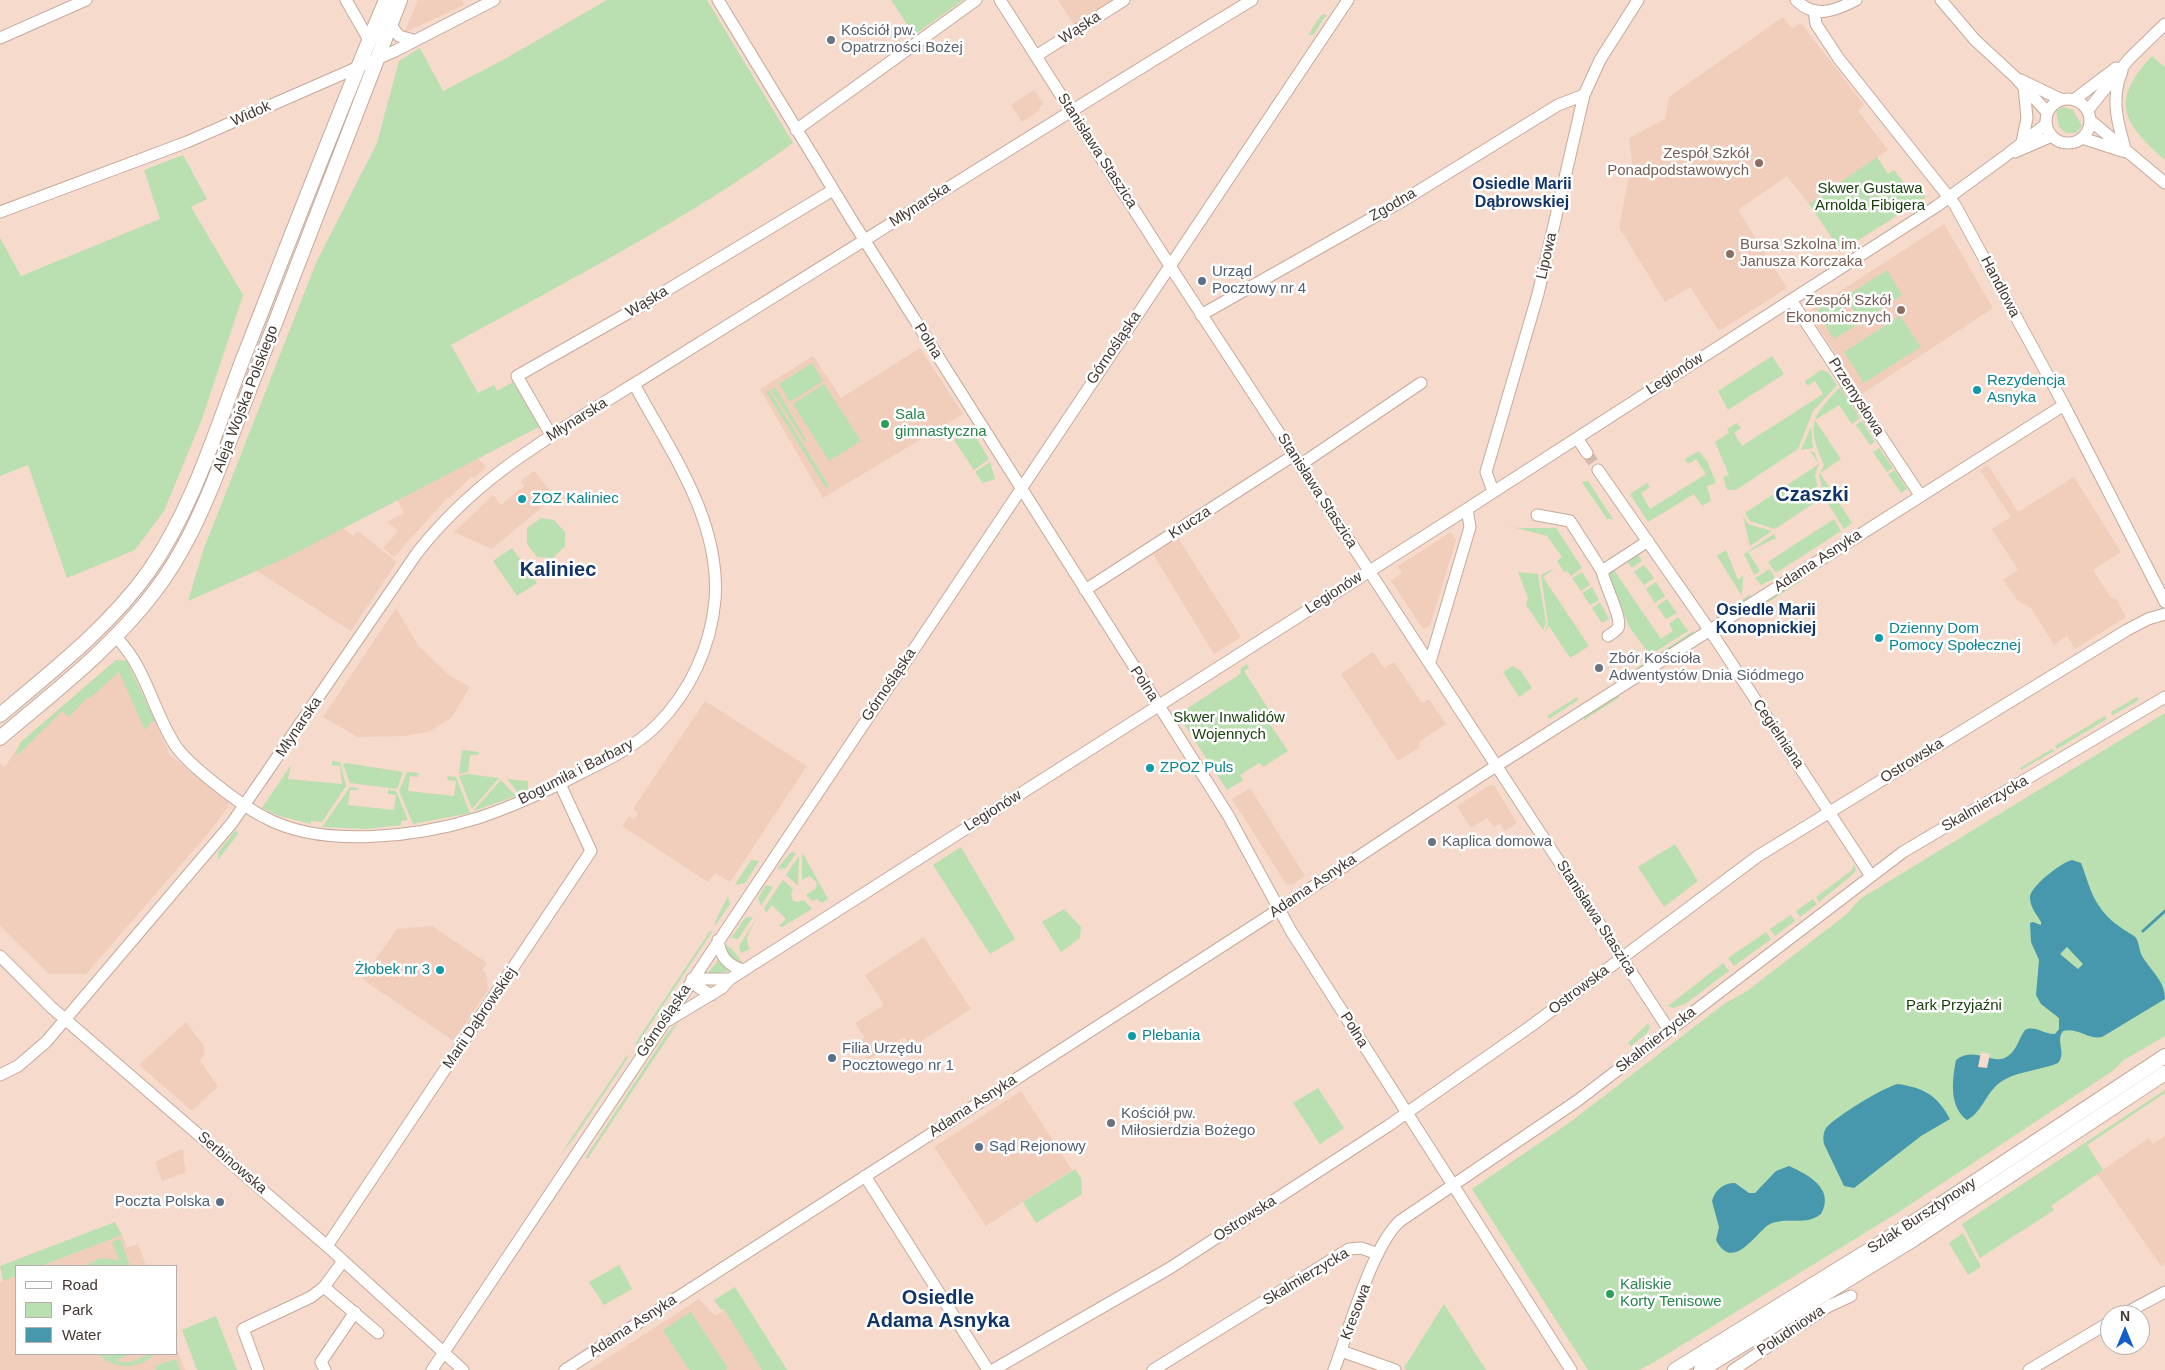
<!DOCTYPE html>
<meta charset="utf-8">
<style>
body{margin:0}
#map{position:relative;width:2165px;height:1370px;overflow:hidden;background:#f6dacb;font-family:Helvetica,sans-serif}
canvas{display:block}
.legend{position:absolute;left:15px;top:1265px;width:162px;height:90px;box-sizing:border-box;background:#fff;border:1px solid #b4afad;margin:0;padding:6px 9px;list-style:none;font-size:15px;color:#433832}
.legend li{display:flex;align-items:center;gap:10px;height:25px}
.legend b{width:25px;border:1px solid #b4afad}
.north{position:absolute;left:2100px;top:1305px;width:50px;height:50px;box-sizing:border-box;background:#fff;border:1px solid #b4afad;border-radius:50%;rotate:0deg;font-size:14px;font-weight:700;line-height:20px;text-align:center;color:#433832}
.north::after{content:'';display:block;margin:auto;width:18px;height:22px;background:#125fc9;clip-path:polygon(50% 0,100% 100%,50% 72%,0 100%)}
</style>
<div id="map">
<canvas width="2165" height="1370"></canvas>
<ul class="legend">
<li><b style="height:6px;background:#fff"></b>Road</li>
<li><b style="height:14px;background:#badfb1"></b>Park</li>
<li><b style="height:14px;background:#4798ac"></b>Water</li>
</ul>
<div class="north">N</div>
</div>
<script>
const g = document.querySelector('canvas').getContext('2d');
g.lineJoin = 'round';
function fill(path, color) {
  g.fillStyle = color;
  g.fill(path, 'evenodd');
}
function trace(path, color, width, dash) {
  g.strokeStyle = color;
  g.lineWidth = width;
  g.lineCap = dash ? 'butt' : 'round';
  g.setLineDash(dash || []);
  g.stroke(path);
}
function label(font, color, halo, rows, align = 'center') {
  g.font = font + ' Helvetica,sans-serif';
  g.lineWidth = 5;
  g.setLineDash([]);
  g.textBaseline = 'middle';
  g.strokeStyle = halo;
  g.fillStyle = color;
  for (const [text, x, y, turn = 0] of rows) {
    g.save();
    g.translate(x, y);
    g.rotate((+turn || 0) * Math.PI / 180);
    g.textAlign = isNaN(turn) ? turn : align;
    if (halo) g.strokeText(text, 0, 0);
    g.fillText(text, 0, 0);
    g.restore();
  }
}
fill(new Path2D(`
 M418 0H462L464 5 404 33Z
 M1058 0H1113L1074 25Z
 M1783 17 1792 28 1801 23 1864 105 1858 111 1888 150 1809 204 1787 176 1738 210 1787 288 1719 331 1690 287 1665 302 1619 227 1632 161 1629 138 1665 119 1669 97Z
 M1034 90 1044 104 1039 107 1040 110 1022 122 1011 105Z
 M1944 224 1993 308 1862 394 1808 312Z
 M920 348 963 414 823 498 760 389 813 356 841 398Z
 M478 458 486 467 474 478 472 476 449 498 448 497 394 557 383 548 398 531 387 522 404 513 397 499Z
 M1988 465 2018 512 2074 477 2121 552 2093 570 2111 598H2116L2126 617 2075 649 2067 636 2054 645 2031 608 2017 600 2003 580 2018 570 1992 529 2011 517 1980 470Z
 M534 471 555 496 492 549 454 532 493 495 501 505 524 486 521 481Z
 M343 528 353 536 358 531 397 562 351 631 257 571Z
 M1451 532 1456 540 1430 625 1423 629 1391 581 1402 573 1398 566Z
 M1178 538 1241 637 1214 654 1153 554Z
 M396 608 418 645 450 676 470 687 451 718 428 732 404 736 358 737 323 717Z
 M1373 652 1384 668 1394 662 1422 703 1429 699 1446 724 1420 741 1419 748 1398 761 1341 674Z
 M116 660 127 661 170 755 228 802 229 806 205 837 86 974H49L0 926V764L5 767 21 742Z
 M705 701 807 766 730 882 715 873 708 882 622 826 629 816 634 819 638 813 633 809Z
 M1490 785H1494L1517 823 1505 831 1500 824 1494 827 1487 818 1471 828 1457 806Z
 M1250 788 1305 876 1291 885 1286 884 1232 799Z
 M432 926 487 963 482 970 486 973 488 990 454 1041 362 979 397 929Z
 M924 937 971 1009 912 1047 904 1037 868 1060 862 1051 865 1047 862 1042 864 1037 855 1023 884 1005 865 975Z
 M186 1022 204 1046V1055L200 1061 218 1086 192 1111 139 1065Z
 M1021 1091 1072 1170 986 1226 934 1147Z
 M2165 1136V1263L2161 1266 2097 1174 2149 1138 2153 1144Z
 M182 1149 185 1151 183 1154 186 1172 162 1181 155 1162Z
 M122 1235 127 1248 138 1244 146 1266H41Z
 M16 1276V1354H176V1347L185 1370H0V1282Z
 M699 1299 715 1316 726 1309 766 1370H589Z`), '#f0cebb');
fill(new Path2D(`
 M933 434a6 6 0 1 1 12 0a6 6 0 1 1-12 0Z`), '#e9d0c9');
fill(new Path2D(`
 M607 0H707L793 143C685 221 567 281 451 345L478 393 494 385 497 391 513 382 539 427 288 557 188 601 203 551 316 263 377 143 399 61 420 48 443 91 503 60Z
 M891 0H963L914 35Z
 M1327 14 1313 35H1308L1321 15Z
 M2152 56 2165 67V160C2123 123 2109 102 2152 56Z
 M2063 107 2073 110 2082 126 2076 133H2066L2059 127 2056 111Z
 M183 155 207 199 191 207 243 295 202 419 164 511 135 550 67 578 28 465 0 476V238L21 276 160 219 144 170Z
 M1877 157 1888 174 1894 170 1910 190 1917 186 1926 197 1848 247H1838L1809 204Z
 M1887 270 1902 295 1861 322 1845 297Z
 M1836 298 1855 326 1834 339 1816 311Z
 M1900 316 1921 347 1864 383 1844 352Z
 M1772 356 1784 374 1728 410 1718 391Z
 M812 363 823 381 790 402 779 384Z
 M1821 370 1828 372 1837 385 1813 411 1798 449 1736 490H1727L1723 477 1729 475 1715 442 1729 433 1727 429 1737 423 1741 428 1734 433 1742 446 1823 394 1815 381 1807 386 1805 381Z
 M824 384 861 441 829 461 793 404Z
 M775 387 807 441 805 442 771 390Z
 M1840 387 1860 418 1852 424 1839 405 1815 420 1841 459 1820 473 1852 523 1844 529 1825 499 1819 475 1824 465C1806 424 1811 418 1840 387Z
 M769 390 829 486 826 488 766 392Z
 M1862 421 1875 442 1870 445 1856 425Z
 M1811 427 1813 448 1801 450Z
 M967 432H973L989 459 974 470 954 440Z
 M1879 448 1893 468 1887 472 1873 452Z
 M1699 451 1707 461 1715 480V483L1707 486 1711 501 1702 506 1694 494 1648 522 1630 494 1647 483 1650 487 1641 493 1650 509 1706 474 1696 459 1688 464 1685 459Z
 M1810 451 1814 452 1819 464 1815 475 1820 499 1775 529 1750 521 1745 513 1819 464Z
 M990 462 995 479 983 483 975 472Z
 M1895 470 1907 489 1901 493 1888 474Z
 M1585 481H1588L1613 519H1607L1582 482Z
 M1743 516 1748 524 1772 531 1750 546Z
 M541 518 554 520 565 532V546L553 558 537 557 527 544V528Z
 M1834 519 1841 531 1776 573 1768 562Z
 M1505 525 1518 528H1556L1582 568 1571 576 1567 571 1564 572 1557 561 1562 557 1547 536Z
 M1774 534 1776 538 1748 552 1760 571 1754 575 1744 554Z
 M512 548 537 583 517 596 493 561Z
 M1726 550 1738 580 1743 575 1742 596 1717 556Z
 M1638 554 1642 561 1632 568 1627 561Z
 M1644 565 1654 578 1644 585 1634 572Z
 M1555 568 1543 577 1589 646 1570 658 1549 626 1543 635 1548 624 1541 575Z
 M1770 569 1775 578 1761 585 1755 578Z
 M1614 570 1661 639 1673 631 1669 624 1678 617 1688 631 1650 655 1630 628 1606 574Z
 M1518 572 1538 574 1546 623 1543 630 1526 605 1528 598Z
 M1582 572 1590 585 1581 591 1572 578Z
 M1800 579 1803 580 1756 610V607Z
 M1656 582 1665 596 1655 603 1646 589Z
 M1592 587 1599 600 1590 605 1582 593Z
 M1751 594 1750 598 1717 619 1716 617Z
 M1667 599 1677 613 1666 619 1657 606Z
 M1600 602 1609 619 1602 623 1592 608Z
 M1693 631 1694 634 1635 672 1634 670Z
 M116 660 127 661 155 721 151 722 145 730 119 672 90 698 88 697 69 717 62 711 19 754H15L21 742Z
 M1247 664 1249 668 1244 671 1269 710 1263 714 1288 751 1263 767 1259 763 1240 775 1243 780 1227 790 1182 721 1188 708 1240 674 1241 668Z
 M1513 666 1521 671 1532 688 1519 697 1503 672Z
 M1618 696 1620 697 1584 720V717Z
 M1577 697 1578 700 1549 719 1547 716Z
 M2137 697 2139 700 2113 715 2111 712Z
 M2165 713V1036L2124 1060 2111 1072 1894 1215 1651 1364 1639 1370H1588L1472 1189 1569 1123 1724 1004 1747 991 1847 914 1860 899Z
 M2105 716 2107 719 2057 749 2055 746Z
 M2052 749 2054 751 2021 770 2020 768Z
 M462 750 479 752 478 755H470L468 772 459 774Z
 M332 761 340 762 346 786 322 822 311 821V824L279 816 262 808 291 765 288 779 342 784 340 766 332 765Z
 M346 763 403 772 397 789 350 783 343 764Z
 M407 772 419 773 418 777 410 776 408 791 454 796 456 781 448 780 447 776 456 777 470 813 413 824 399 791Z
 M468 774 499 778 472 809 459 776Z
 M507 779 528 781V790L519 794Z
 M501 780 516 796 473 811 500 781Z
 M350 787 358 788V790H350L348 805 394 810 396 795 388 794V790L396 791 408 820 401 821V825L366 829 322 827Z
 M236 830 238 834 218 860V852Z
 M1675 844 1698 881 1664 907 1638 867Z
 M961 847 1015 939 990 954 933 865Z
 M791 852 796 853 786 868 777 869Z
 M802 852 828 899 822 903 817 899 812 901 806 895 816 888 817 883 810 876 802 880Z
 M799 856 798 886 786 875Z
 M751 860 759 861 745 883 735 885Z
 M1854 864 1856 870 1853 874 1819 902 1816 897 1852 870Z
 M783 880 793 889 791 894 793 901 798 902 804 900 812 909 782 927 779 926 786 919 772 905 766 913 764 908Z
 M766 885 773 887 761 906 758 898Z
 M728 896 730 904 715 926V922Z
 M1813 899 1817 904 1800 917 1796 911Z
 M1064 909 1081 927 1080 938 1061 952 1042 922Z
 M1791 915 1795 921 1775 936 1770 929Z
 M749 917H753L738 939 731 938 745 918Z
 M756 919C751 931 743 936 750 949L741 953 739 946Z
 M710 931 712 932 638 1043 634 1045Z
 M1766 932 1771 939 1734 966 1728 958Z
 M726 945 732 949 743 963 737 962 727 954Z
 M718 960 729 971 710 974 708 973Z
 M1723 963 1729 971 1685 1004 1673 1008 1668 1006Z
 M679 1021 588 1158H585L668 1032Z
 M1648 1023 1650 1027 1647 1033 1631 1046 1628 1043Z
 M628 1054 627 1059 575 1137 560 1155Z
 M1318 1088 1344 1128 1320 1144 1293 1103Z
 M2165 1090V1093L2087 1145 2103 1170 2051 1206 2054 1210 1980 1258 1962 1224Z
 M1075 1169 1081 1178 1082 1194 1036 1223 1023 1202Z
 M115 1222 122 1235 41 1266H16V1276L3 1281 0 1266Z
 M1963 1233 1981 1267 1968 1275 1949 1243Z
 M120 1239 130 1266H85L100 1258 119 1260 112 1242Z
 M619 1265 632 1289 604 1305 589 1282Z
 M735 1287 787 1370H762L724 1309 721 1310 714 1300Z
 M1444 1304 1486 1370H1407L1404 1368Z
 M691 1312 728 1368 726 1370H689L663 1330Z
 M216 1316 237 1370H197L182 1330Z
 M99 1354H131L116 1360C131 1368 140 1354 154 1354 141 1370 112 1370 99 1354Z
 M176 1359 180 1370H156L155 1366Z`), '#badfb1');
fill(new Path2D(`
 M2072 860 2081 863C2087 878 2090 893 2099 906 2109 921 2120 927 2134 936 2139 939 2139 951 2142 956 2151 971 2165 981 2165 999L2102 1037C2088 1040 2078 1027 2063 1031 2055 1041 2067 1053 2058 1063 2039 1071 2014 1071 1998 1084 1986 1094 1981 1113 1967 1120 1949 1107 1952 1080 1956 1060 1975 1045 1994 1067 2008 1056 2017 1050 2019 1038 2025 1030 2036 1025 2044 1035 2055 1034L2059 1029V1018L2041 1004 2036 995 2039 960 2031 942 2030 923 2033 922 2041 925V922C2037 915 2030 907 2030 898 2029 887 2062 862 2072 860ZM2067 947 2083 964 2078 969 2060 954Z
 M1898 1084C1924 1088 1937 1095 1950 1119L1921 1136 1854 1188 1844 1186 1824 1144C1823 1138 1823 1133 1826 1128 1835 1117 1884 1087 1898 1084Z
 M1789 1166C1809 1175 1835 1189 1821 1214 1806 1226 1788 1217 1772 1223 1758 1228 1734 1275 1716 1240L1719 1227 1712 1201C1715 1190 1723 1183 1735 1183L1749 1193H1755L1776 1171Z`), '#4798ac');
fill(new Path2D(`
 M1981 1052 1990 1054 1987 1068 1978 1067Z`), '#f6dacb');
trace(new Path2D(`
 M2143 931 2165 911`), '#4798ac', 3);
trace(new Path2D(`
 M1587 453 1598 470`), '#d2baac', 11, [11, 5.5]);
const minor = new Path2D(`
 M346 0 369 40
 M718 0 853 222 1228 815 1291 931 1571 1370
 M1000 0 1181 283 1669 1030
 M1796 0C1815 19 1835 11 1856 0
 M1941 0 1975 40 2015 77 2047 112
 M1814 11 1816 24 1839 59 1955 205 2064 405 2165 602
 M390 24 399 36 413 40
 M0 38 86 0
 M1036 56 1124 0
 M2122 71C2110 100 2118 124 2126 152
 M2021 80 2060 99
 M2046 121a22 22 0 1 1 44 0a22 22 0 1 1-44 0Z
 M2075 99 2116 68
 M2088 110 2129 59 2165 24
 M2091 121 2165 183
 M796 130 976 0
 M2082 138 2122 151
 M2022 142 2027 118 2024 87
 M2015 152 2052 136
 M0 212 187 142 395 51 494 0
 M1791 300 1920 495
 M1201 315 1404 200 1558 105 1584 95
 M551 435 517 376 644 304 833 190
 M1577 438 1587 453
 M1300 465 1421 383
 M1598 470 1717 641 1871 876
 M1493 491 1486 472 1538 294 1584 95 1600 60 1638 0
 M1537 515 1570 521 1602 571 1648 541
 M1602 571C1604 584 1623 619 1618 628 1616 631 1611 634 1608 636
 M1085 590 1294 455
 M116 637C147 669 152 709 175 745 188 765 242 806 264 817 322 849 417 837 478 818 514 806 549 790 583 772 609 759 636 746 657 725 690 692 711 646 715 600 721 520 670 451 634 384
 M1430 662 1470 527 1467 509
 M718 940C720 957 728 966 744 970
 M0 956 51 1007 327 1246 463 1370
 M692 979H730
 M692 979 698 987 711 995
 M662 1024 722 988 730 979 1467 509 1937 206 2004 157 2046 124
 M0 1075 18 1066 46 1042 232 823 417 553C472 483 534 446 608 400 657 370 706 339 754 309 920 206 1085 101 1252 0
 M865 1176 988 1370
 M327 1246 591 851 560 784
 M324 1287 378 1333
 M2122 1315 2165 1292
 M2133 1345V1346
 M1341 1351 1395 1370
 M258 1370 243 1329 311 1297 324 1287 343 1261
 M325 1370 321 1362 355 1312
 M432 1370 1348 0
 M565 1370 1264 919 1482 775 2064 405
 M993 1370 1170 1268 1388 1126 1531 1026 1758 856 2127 630 2148 619 2165 614
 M1153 1370 1349 1249 1361 1248 1378 1254
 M1334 1370C1348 1333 1372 1246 1400 1221L1577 1101 1903 852 2165 697
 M1733 1370 1829 1306 1851 1296
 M2029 1370 2110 1322`);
const major = new Path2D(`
 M0 715C52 671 109 627 149 571 193 508 216 430 243 359 290 239 336 119 386 0
 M0 738C54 692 112 648 155 591 181 557 198 520 214 481L400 0
 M1675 1370 1908 1226 2165 1056
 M1701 1370 1914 1239 2165 1073`);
trace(minor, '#c5aa9c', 13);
trace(major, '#c5aa9c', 16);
trace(minor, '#fff', 11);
trace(major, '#fff', 14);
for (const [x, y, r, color] of [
 [831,40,5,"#6b7280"],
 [1759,163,5,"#8d6e63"],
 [1730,254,5,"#8d6e63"],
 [1202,281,5,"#5c6f8a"],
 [1901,310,5,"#8d6e63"],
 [1977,390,5,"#0f9aa8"],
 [885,424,5,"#2e9e5b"],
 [522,499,5,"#0f9aa8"],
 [1879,638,5,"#0f9aa8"],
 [1599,668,5,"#6b7280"],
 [1150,768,5,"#0f9aa8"],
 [1432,842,5,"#6b7280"],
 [440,970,5,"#0f9aa8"],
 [1132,1036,5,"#0f9aa8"],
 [832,1058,5,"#5c6f8a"],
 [1111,1123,5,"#6b7280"],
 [979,1147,5,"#5c6f8a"],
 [220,1202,5,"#5c6f8a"],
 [1610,1294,5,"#2e9e5b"]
]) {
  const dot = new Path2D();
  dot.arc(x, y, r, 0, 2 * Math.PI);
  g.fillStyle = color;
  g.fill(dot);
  trace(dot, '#fff', 2);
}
label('15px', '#433832', '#fff', [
 ["Wąska",1080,28,-33],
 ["Widok",251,114,-24],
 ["Stanisława Staszica",1097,151,57],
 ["Młynarska",920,205,-33],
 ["Zgodna",1393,205,-30],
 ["Lipowa",1547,256,-77],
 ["Handlowa",2000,287,62],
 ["Wąska",647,302,-31],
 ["Polna",928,341,58],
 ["Górnośląska",1114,348,-56],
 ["Legionów",1675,374,-33],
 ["Przemysłowa",1856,397,57],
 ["Aleja Wojska Polskiego",246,399,-69],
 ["Młynarska",577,420,-32],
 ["Stanisława Staszica",1317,491,57],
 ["Krucza",1190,523,-33],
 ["Adama Asnyka",1818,561,-33],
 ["Legionów",1334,593,-33],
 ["Polna",1144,684,57],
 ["Górnośląska",889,685,-56],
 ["Młynarska",299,727,-56],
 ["Cegielniana",1778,734,56],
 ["Ostrowska",1912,761,-32],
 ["Bogumiła i Barbary",576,772,-27],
 ["Skalmierzycka",1985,804,-30],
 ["Legionów",993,811,-32],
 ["Adama Asnyka",1313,886,-34],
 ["Stanisława Staszica",1596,918,57],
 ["Ostrowska",1579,990,-37],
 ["Marii Dąbrowskiej",480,1018,-56],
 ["Górnośląska",664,1021,-56],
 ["Polna",1354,1030,58],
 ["Skalmierzycka",1656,1040,-38],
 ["Adama Asnyka",973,1106,-33],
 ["Serbinowska",232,1163,41],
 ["Szlak Bursztynowy",1922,1216,-33],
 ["Ostrowska",1245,1219,-33],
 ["Skalmierzycka",1306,1277,-31],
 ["Kresowa",1356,1312,-69],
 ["Adama Asnyka",633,1326,-33],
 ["Południowa",1791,1331,-34]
]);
label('15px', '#5b616d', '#fff', [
 ["Kościół pw.",841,31],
 ["Opatrzności Bożej",841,48],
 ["Zbór Kościoła",1609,659],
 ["Adwentystów Dnia Siódmego",1609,676],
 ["Kaplica domowa",1442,842],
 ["Kościół pw.",1121,1114],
 ["Miłosierdzia Bożego",1121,1131]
], 'left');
label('15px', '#785e54', '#fff', [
 ["Zespół Szkół",1749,154],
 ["Ponadpodstawowych",1749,171],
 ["Bursa Szkolna im.",1740,245,"left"],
 ["Janusza Korczaka",1740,262,"left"],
 ["Zespół Szkół",1891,301],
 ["Ekonomicznych",1891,318]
], 'right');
label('15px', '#19410d', '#fff', [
 ["Skwer Gustawa",1870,189],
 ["Arnolda Fibigera",1870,206],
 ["Skwer Inwalidów",1229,718],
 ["Wojennych",1229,735],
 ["Park Przyjaźni",1954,1006]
]);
label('15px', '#4e5e75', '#fff', [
 ["Urząd",1212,272],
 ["Pocztowy nr 4",1212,289],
 ["Filia Urzędu",842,1049],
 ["Pocztowego nr 1",842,1066],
 ["Sąd Rejonowy",989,1147],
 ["Poczta Polska",210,1202,"right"]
], 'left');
label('15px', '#0d838f', '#fff', [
 ["Rezydencja",1987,381],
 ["Asnyka",1987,398],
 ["ZOZ Kaliniec",532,499],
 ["Dzienny Dom",1889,629],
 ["Pomocy Społecznej",1889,646],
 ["ZPOZ Puls",1160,768],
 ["Żłobek nr 3",430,970,"right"],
 ["Plebania",1142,1036]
], 'left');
label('15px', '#27864d', '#fff', [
 ["Sala",895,415],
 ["gimnastyczna",895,432],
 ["Kaliskie",1620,1285],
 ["Korty Tenisowe",1620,1302]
], 'left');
label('bold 16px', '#123569', '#fff', [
 ["Osiedle Marii",1522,185],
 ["Dąbrowskiej",1522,203],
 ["Osiedle Marii",1766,611],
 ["Konopnickiej",1766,629]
]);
label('bold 20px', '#123569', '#fff', [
 ["Czaszki",1812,495],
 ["Kaliniec",558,570],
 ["Osiedle",938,1298],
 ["Adama Asnyka",938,1321]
]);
</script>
